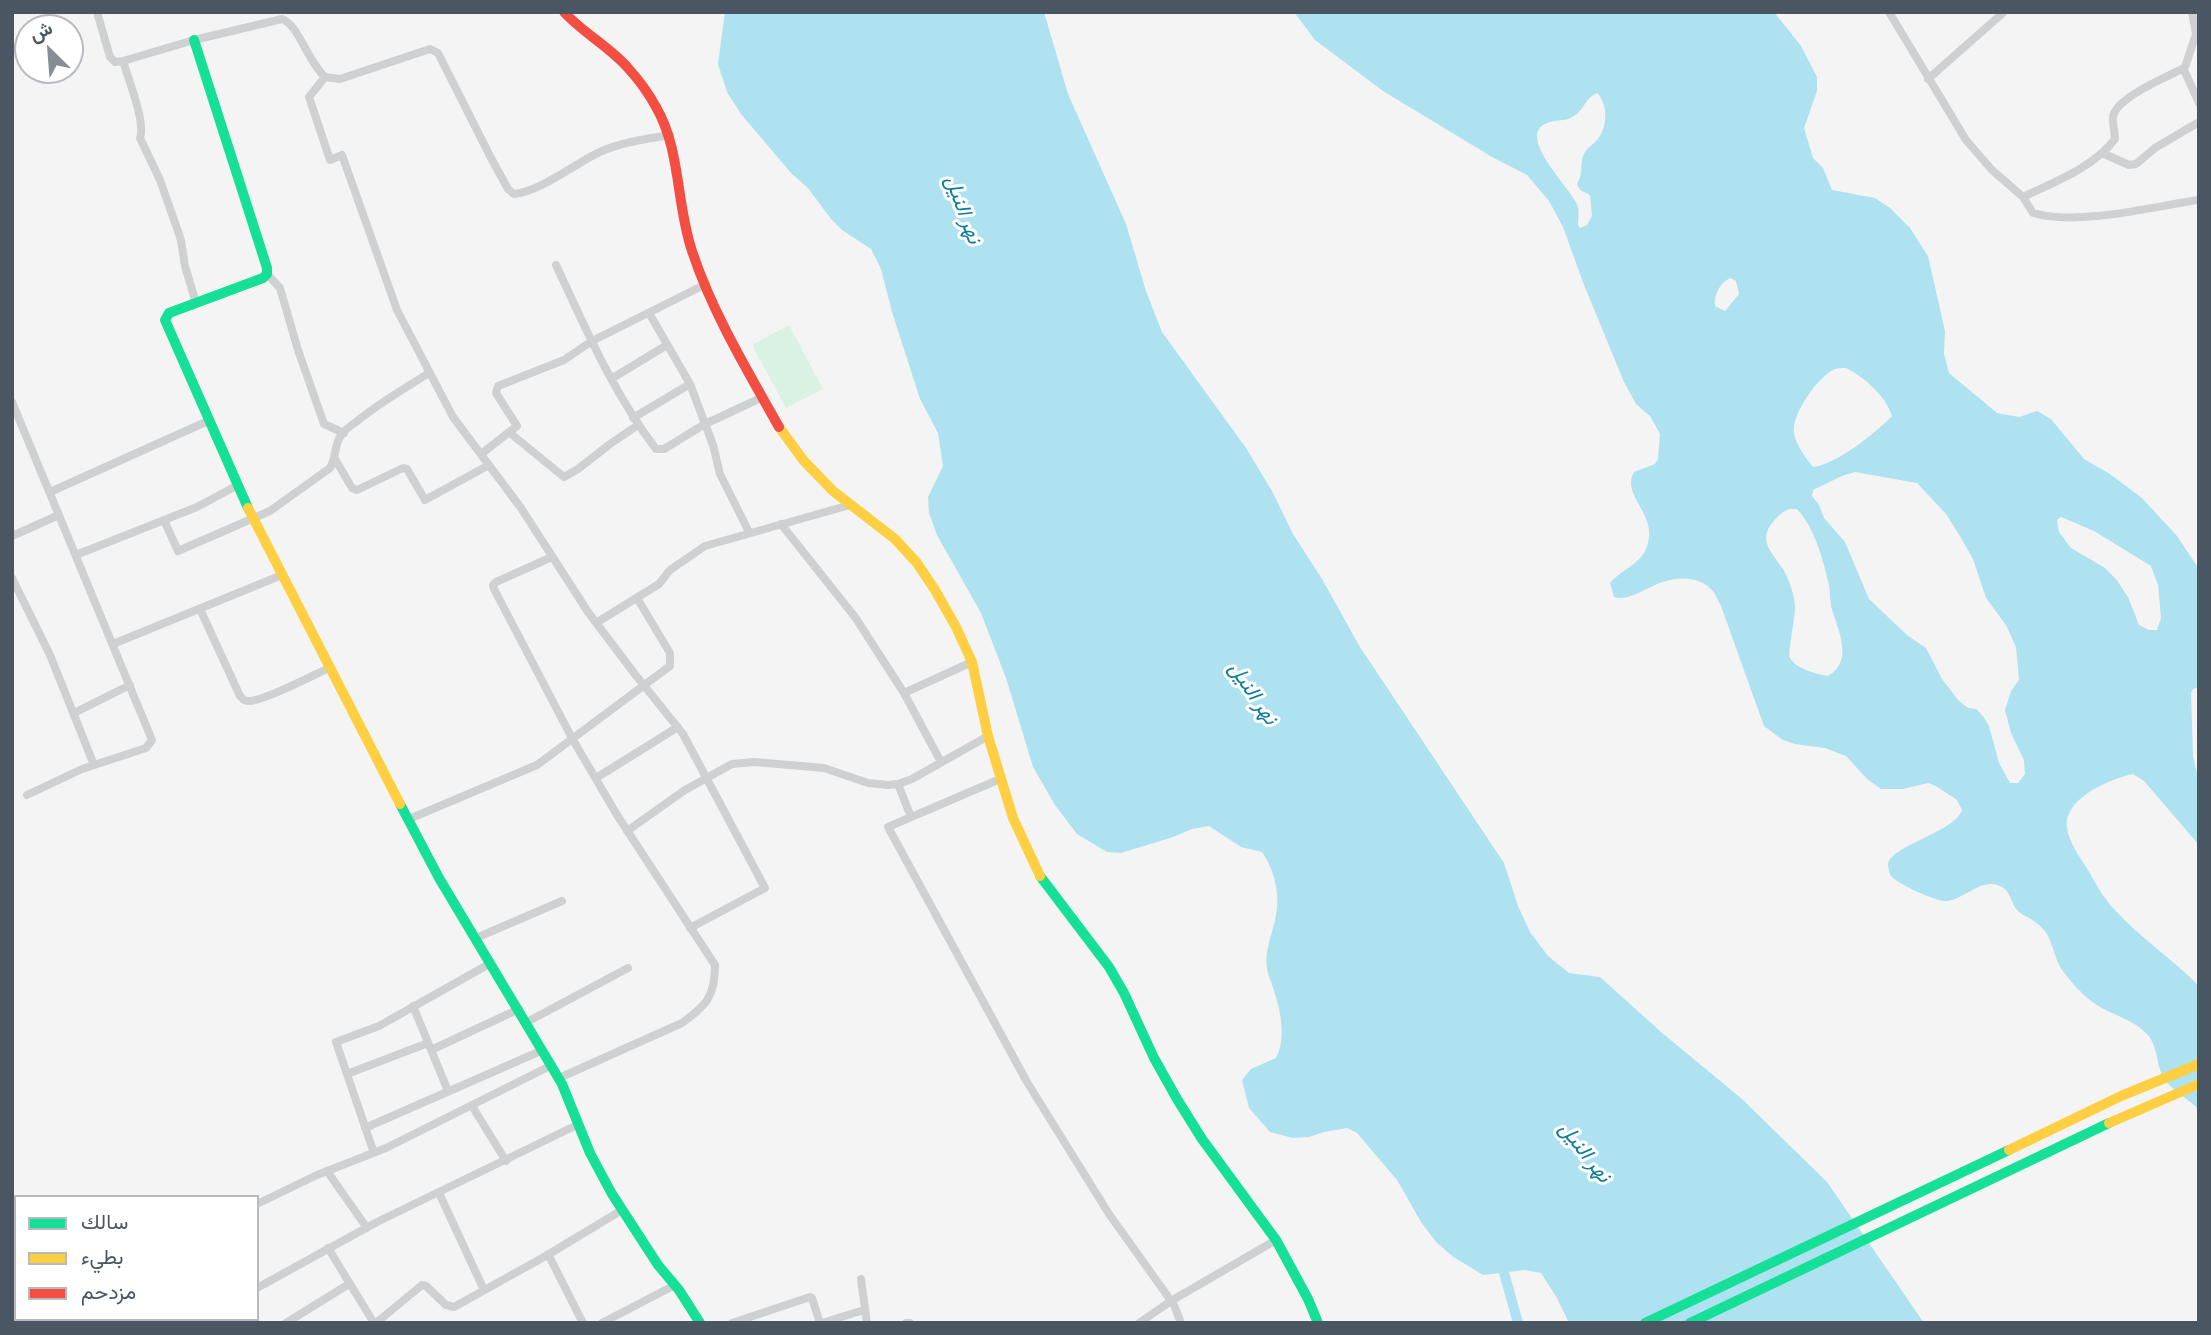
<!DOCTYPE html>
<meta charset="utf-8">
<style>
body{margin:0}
#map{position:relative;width:2211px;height:1335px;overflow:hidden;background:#f4f4f4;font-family:"Nunito Sans",Vazirmatn,sans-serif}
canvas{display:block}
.frame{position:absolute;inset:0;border:14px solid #4a5661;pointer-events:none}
.legend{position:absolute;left:14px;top:1195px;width:245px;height:126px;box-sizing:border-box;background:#fff;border:2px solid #b7bbc0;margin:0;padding:9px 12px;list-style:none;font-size:21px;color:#4a5661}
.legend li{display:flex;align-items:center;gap:14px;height:35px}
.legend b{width:35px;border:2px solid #b7bbc0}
.north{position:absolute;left:14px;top:14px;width:70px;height:70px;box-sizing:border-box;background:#fff;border:2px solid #b7bbc0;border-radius:50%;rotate:335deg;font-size:19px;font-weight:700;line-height:28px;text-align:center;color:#4a5661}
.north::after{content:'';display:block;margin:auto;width:24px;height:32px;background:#868d94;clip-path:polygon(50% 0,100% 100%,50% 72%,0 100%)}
</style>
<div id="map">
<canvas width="2211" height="1335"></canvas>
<div class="frame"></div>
<ul class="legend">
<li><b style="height:9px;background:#16e098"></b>سالك</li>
<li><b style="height:9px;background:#ffcf43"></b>بطيء</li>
<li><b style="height:9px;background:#f24e42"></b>مزدحم</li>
</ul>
<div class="north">ش</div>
</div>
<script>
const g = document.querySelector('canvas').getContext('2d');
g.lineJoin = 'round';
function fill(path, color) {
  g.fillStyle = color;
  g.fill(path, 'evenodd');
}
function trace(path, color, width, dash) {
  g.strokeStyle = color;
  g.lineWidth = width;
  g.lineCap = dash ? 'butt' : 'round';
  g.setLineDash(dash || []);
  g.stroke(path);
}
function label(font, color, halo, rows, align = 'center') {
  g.font = font + ' "Nunito Sans",Vazirmatn,sans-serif';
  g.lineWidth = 6;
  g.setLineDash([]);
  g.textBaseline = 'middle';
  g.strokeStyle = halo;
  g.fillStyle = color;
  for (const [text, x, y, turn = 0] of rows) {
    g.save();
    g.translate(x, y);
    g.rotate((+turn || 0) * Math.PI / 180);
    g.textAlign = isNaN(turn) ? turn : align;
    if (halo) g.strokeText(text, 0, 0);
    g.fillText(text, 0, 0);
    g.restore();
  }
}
fill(new Path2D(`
 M789 325 823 389 786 408 752 345Z`), '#d9f2e3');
fill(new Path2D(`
 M725 12H1044L1068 94 1126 224 1146 291 1162 332 1246 448 1272 491 1293 534 1322 579 1360 647 1504 863 1518 906 1530 932 1548 956 1569 973 1600 977 1661 1032 1742 1099 1827 1182 1924 1323H1569L1557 1298 1541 1273 1525 1270 1483 1275 1452 1256 1436 1242 1421 1222 1397 1180 1357 1133 1347 1128 1324 1132 1309 1137 1293 1138 1270 1132 1249 1108 1242 1080 1251 1069 1276 1058C1286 1041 1281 1012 1275 994 1273 985 1268 977 1267 968 1264 952 1272 935 1275 920 1281 898 1275 870 1262 852L1241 847 1209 826 1192 829 1173 837 1121 853 1107 852 1077 834 1055 805 1033 767 1006 678 981 613 937 535 929 513 928 497 943 466 938 433 920 399 892 312 881 269 871 249 842 230 831 219 808 188 791 173 741 114 727 92 718 64Z
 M1294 12H1774L1801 46 1817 77V91L1804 128 1813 158 1823 168 1832 190 1875 198 1890 208 1910 228 1928 256 1945 331 1944 354 1949 373 1997 413 2019 417 2037 411 2051 419 2084 459 2110 474 2142 498 2177 536 2199 569V687L2193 689 2191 693 2193 756 2199 782V845L2144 781 2133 774C2110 779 2064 798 2067 827 2069 843 2080 857 2088 870 2096 884 2104 899 2115 910 2140 938 2173 959 2199 986V1109C2190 1101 2168 1087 2163 1077 2156 1063 2158 1045 2146 1033 2131 1018 2108 1014 2091 1001 2081 993 2070 981 2062 970 2054 958 2053 942 2045 931 2036 919 2023 917 2016 909 2011 902 2010 891 2002 887 1983 876 1966 898 1948 901 1938 903 1898 884 1891 876 1890 874 1888 867 1888 865 1889 846 1955 832 1962 810L1957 800 1936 786 1928 783 1903 789H1881L1867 779 1846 756 1825 748 1795 744 1783 740 1764 726 1721 606C1718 601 1716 595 1713 591 1697 573 1670 577 1651 587 1639 592 1627 601 1614 597L1610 583C1621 570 1639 565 1646 549 1661 515 1620 497 1634 472L1655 464 1658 459 1660 434 1650 416 1636 404 1624 382 1584 285 1563 227 1549 201 1527 175 1492 157 1383 91 1315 40ZM1597 93C1608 103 1608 128 1597 140 1594 144 1588 147 1585 152 1579 161 1584 173 1577 184L1580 190 1590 195 1592 216 1587 225 1580 228 1578 225C1578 218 1580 211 1577 204 1570 188 1520 140 1543 125 1553 118 1565 123 1574 116 1584 110 1586 97 1597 93ZM1731 278 1736 281 1739 294 1725 311 1715 306C1714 294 1720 282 1731 278ZM1846 368C1864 377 1886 396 1892 416 1876 433 1835 465 1813 467 1805 457 1796 445 1794 433 1791 415 1818 376 1835 369 1838 368 1842 368 1846 368ZM1855 472 1917 483 1946 514 1960 536 1973 559 1986 598 2006 625 2016 647 2019 680 2011 691 2005 710 2011 733 2024 760 2025 774 2018 783H2010L1999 763 1989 726 1983 716 1976 709 1968 708 1959 701 1942 679 1926 648 1907 635 1869 599 1845 542 1824 518 1819 505 1812 496 1813 490 1842 476ZM1789 509H1797C1815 529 1823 559 1829 585 1830 592 1830 599 1831 606 1837 628 1855 661 1828 676 1817 674 1796 669 1790 658 1787 653 1796 616 1795 605 1794 594 1789 579 1783 569 1773 554 1757 540 1773 522 1778 516 1782 512 1789 509ZM2061 517 2094 531 2151 566 2158 585 2161 618 2157 630H2149L2139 625 2128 597 2116 579 2105 568 2071 548 2059 532 2057 520Z`), '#aee2f0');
trace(new Path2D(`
 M1500 1258 1518 1323`), '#aee2f0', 10);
trace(new Path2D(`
 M97 12 110 57 115 62 123 61 194 40 282 19C298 24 308 62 325 77L340 79 430 49 438 53 491 158 508 189 514 194C540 192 577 162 602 151 623 142 647 139 670 135
 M1889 12 1966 140 1992 170 2023 197 2033 213C2077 226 2152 207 2198 200
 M2192 12 2196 34 2184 70 2199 103
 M123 61C128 78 146 123 140 138L160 180 181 240 185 266 196 303
 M325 77 309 97 330 160 342 155 397 310 453 417 521 508 588 612 634 673 683 734 765 888 690 928
 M1928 79 2004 12
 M2102 153 2129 165 2136 164 2155 148 2199 122
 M2023 197C2054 182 2093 168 2115 139 2115 132 2112 124 2113 117 2115 98 2167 77 2184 68
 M556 265C586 329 613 393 656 449H664L705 424 763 397
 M267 274 280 288 298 350 324 424 344 433
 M649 313 690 384 713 445 720 474 749 532
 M611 379 667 345
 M12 402 152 740 146 748 82 769 27 795
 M633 418 690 384
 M510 433 564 477 578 469 610 444 638 425
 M481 454 517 426 496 393 498 386 564 360 592 341 706 284
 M335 459 352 488 357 490 403 468 407 469 425 500 489 465
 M50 492 208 421
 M164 520 178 551 270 511 330 468C337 456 334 446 340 437 343 431 350 426 356 422 379 403 404 389 429 373
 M781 524 855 617 904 693 941 762
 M12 536 59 515
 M76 555 197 507 238 485
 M552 557 496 582 493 585 494 589 573 740 617 815 715 965C715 996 707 1005 682 1023L559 1078
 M12 578 50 655 94 765
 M200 609 240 696C244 700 244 701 250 701 264 701 314 675 329 668
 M596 623 659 584 670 570 705 546 850 505
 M113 644 282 575
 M904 693 972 662
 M74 713 130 685
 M596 778 678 727
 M1000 779 888 827 1027 1082 1109 1214 1174 1305 1181 1323
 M898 784 911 817
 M409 819 537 765 670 666V653L637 598
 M627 831 685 790 732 764 754 762 824 768 868 783 888 785 898 784 912 779 988 736
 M476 938 562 901
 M413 1006 448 1091
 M527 1022 628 968
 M431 1050 519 1009
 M347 1074 428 1043
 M472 1106 506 1161
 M365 1128 543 1050
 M374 1153 336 1042 379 1026 491 963
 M327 1171 367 1228
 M439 1193 484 1290
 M257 1204 317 1175 386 1148 552 1065
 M328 1248 374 1323
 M548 1254 583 1323
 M861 1279 867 1323
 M257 1288 377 1222 577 1125
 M127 1323 133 1319
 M199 1323 205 1319
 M286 1323 349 1284
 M376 1323 422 1285 426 1286 446 1305 454 1307 544 1257 622 1210
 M602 1323 675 1285
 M732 1323 810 1297 812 1298 819 1320 822 1323
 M822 1323 864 1310
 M906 1323H910
 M1139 1323 1171 1301 1276 1240`), '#ced0d2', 8);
trace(new Path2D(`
 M194 40 267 268V274L263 278 169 313 165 320 248 508
 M400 804 439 878 562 1084 590 1153 612 1194 658 1265 679 1290 700 1323
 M1040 876 1109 967 1124 993 1154 1058 1177 1099 1202 1139 1276 1240 1308 1299 1318 1323
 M1645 1323 2009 1150
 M1690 1323 2109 1123`), '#16e098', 10);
trace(new Path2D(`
 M779 427 804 461 833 491 895 539 917 563 935 590 956 627 972 662 988 736 1013 818 1040 876
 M248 508 400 804
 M2109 1123 2199 1084
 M2009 1150 2121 1096 2199 1064`), '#ffcf43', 10);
trace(new Path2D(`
 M564 12C583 33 610 47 628 68 638 79 649 94 656 107 681 150 676 204 692 251 712 312 747 370 779 427`), '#f24e42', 10);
label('italic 21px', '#0c7c9b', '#fff', [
 ["نهر النيل",962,210,70],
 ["نهر النيل",1252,694,56],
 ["نهر النيل",1584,1153,52]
]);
</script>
